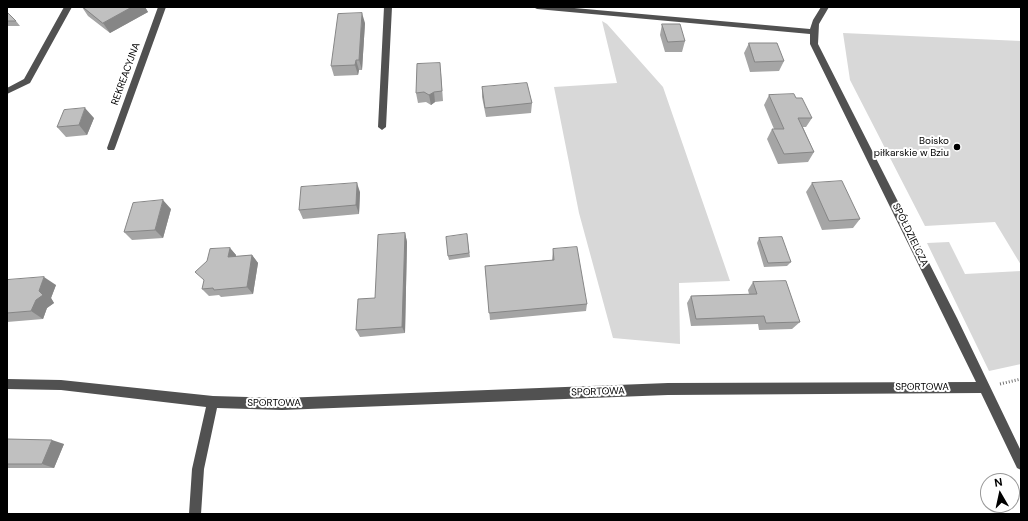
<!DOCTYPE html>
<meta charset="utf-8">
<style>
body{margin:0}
#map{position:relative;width:1028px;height:521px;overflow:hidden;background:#fff;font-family:"DM Sans",sans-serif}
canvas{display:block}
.frame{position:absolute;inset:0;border:8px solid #000;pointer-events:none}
.north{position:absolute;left:980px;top:473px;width:40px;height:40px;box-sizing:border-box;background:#fff;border:1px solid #999;border-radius:50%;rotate:351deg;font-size:11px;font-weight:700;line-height:16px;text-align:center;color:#000}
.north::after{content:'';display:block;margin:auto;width:14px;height:18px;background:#000;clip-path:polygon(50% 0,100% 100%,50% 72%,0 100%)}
</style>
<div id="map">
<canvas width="1028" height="521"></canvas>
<div class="frame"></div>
<div class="north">N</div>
</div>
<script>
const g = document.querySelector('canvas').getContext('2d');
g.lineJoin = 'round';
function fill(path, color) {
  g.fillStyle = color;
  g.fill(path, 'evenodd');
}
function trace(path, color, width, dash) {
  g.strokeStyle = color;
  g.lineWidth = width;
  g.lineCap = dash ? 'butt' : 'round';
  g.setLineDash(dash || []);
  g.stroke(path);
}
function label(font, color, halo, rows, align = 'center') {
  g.font = font + ' "DM Sans",sans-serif';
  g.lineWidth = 4;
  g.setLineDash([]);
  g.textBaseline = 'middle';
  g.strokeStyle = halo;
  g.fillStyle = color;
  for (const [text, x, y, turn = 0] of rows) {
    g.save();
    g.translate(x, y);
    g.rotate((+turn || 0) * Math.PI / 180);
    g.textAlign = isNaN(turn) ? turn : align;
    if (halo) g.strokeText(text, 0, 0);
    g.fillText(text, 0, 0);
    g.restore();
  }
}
fill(new Path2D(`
 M602 21 607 24 663 87 730 281 679 283 680 344 613 338 579 213 554 87 617 83Z
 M843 33 1021 41V265L995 222 925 226 850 80Z
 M949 242 965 274 1021 271V364L989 371 927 243Z`), '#d8d8d8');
trace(new Path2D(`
 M1000 384 1021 379`), '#737373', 3, [1, 2]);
fill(new Path2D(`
 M64 7H72L30 83 7 94V88L24 79Z
 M158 7H166L115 148 114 150H108L107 148Z
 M384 7H392L386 127 382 130 378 127Z
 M533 7H563L810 29 813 20 821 7H829L819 24 818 44 957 318 1021 451V470L1017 468 981 393 668 395 282 410 217 408 204 469 201 514H189L192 469 206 407 61 390 7 389V379L61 380 213 396 282 398 668 383 976 382 810 44V34L537 9Z`), '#515151');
fill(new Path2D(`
 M82 7H145L148 12 110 33 88 16Z
 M7 12 16 21 20 26H7Z
 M365 23 362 70H359L358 75 334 76 331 66Z
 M662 24 685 41 682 52H665L660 35Z
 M749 43 784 61 779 71 750 72 744 53Z
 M441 73 443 101 435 102 431 105 426 102 418 103 416 93Z
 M482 87 532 103 531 113 486 117 482 97Z
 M769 95 796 98 812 118 806 127H803L814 152 808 162 778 164 767 139 772 129H774L764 105Z
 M94 118 87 135 66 137 57 127Z
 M812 183 860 219 853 228 822 230 806 192Z
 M360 192 359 214 303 219 299 210Z
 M171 209 163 238 132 240 124 232Z
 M405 233 407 242 405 333 360 337 356 330 375 298Z
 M467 234 470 257 449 260 448 256Z
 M759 238 791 262 787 266 764 267 757 243Z
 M230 248 236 255V257L252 255 258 263 253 294 221 297 219 295 209 296 202 289Z
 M553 249 587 304 586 311 490 320 485 266 552 260Z
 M7 280 56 285 51 298 54 303 47 308 43 319 7 322Z
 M753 282 800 322 792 329 759 330 758 324 691 326 687 303 691 296 749 294 748 290Z
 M7 439 64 444 54 468H7Z`), '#a5a5a5');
fill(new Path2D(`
 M132 7H145L148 12 110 33 103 23Z
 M362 13 365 23 362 70 359 60Z
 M356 60 359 70 358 75 355 65Z
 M434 92 435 102 431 105 429 95Z
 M85 108 94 118 87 135 79 125Z
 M357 183 360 192 359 214 356 205Z
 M163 200 171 209 163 238 155 230Z
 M405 233 407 242 405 333 402 327Z
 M230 248 236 255 234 265 228 257Z
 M252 255 258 263 253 294 247 287Z
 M44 277 56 285 51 298 54 303 47 308 43 319 31 311Z
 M52 440 64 444 54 468 42 464Z`), '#868686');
const building = new Path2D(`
 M83 7H132L103 23Z
 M7 12 16 21H7Z
 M362 13 359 60H356L355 65 331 66 338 14Z
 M662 24H680L685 41 668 42Z
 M749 43H777L784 61 755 62Z
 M440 63 442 91 434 92 429 95 424 92 416 93 417 64Z
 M527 83 532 103 485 108 482 87Z
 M794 94 796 98H802L812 118H798L814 152 784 154 772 129H784L769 95Z
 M85 108 79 125 57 127 64 110Z
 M842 181 860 219 829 221 812 183Z
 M357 183 356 205 299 210 301 187Z
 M163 200 155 230 124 232 133 203Z
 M405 233 402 327 356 330 358 299 375 298 378 235Z
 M467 234 469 253 448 256 446 237Z
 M782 237 791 262 768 263 759 238Z
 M577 247 587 304 489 313 485 266 554 260 553 249Z
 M230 248 228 257 252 255 247 287 214 290 213 288 202 289 204 280 195 272 207 261 210 249Z
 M44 277 39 291 43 295 36 300 31 311 7 313V280Z
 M786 281 800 322 766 323 764 316 696 319 691 296 757 294 753 282Z
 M7 439 52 440 42 464H7Z`);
fill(building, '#c0c0c0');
trace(building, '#868686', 1);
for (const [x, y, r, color] of [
 [957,147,4,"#000"]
]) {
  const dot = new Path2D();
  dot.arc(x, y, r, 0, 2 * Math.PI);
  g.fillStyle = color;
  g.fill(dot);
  trace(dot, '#fff', 1.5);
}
label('10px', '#000', '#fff', [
 ["REKREACYJNA",126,74,-70],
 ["SPÓŁDZIELCZA",910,235,64],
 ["SPORTOWA",922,387],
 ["SPORTOWA",598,392,-2],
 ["SPORTOWA",274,403]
]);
label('10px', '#000', '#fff', [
 ["Boisko",949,141],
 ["piłkarskie w Bziu",949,153]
], 'right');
</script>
